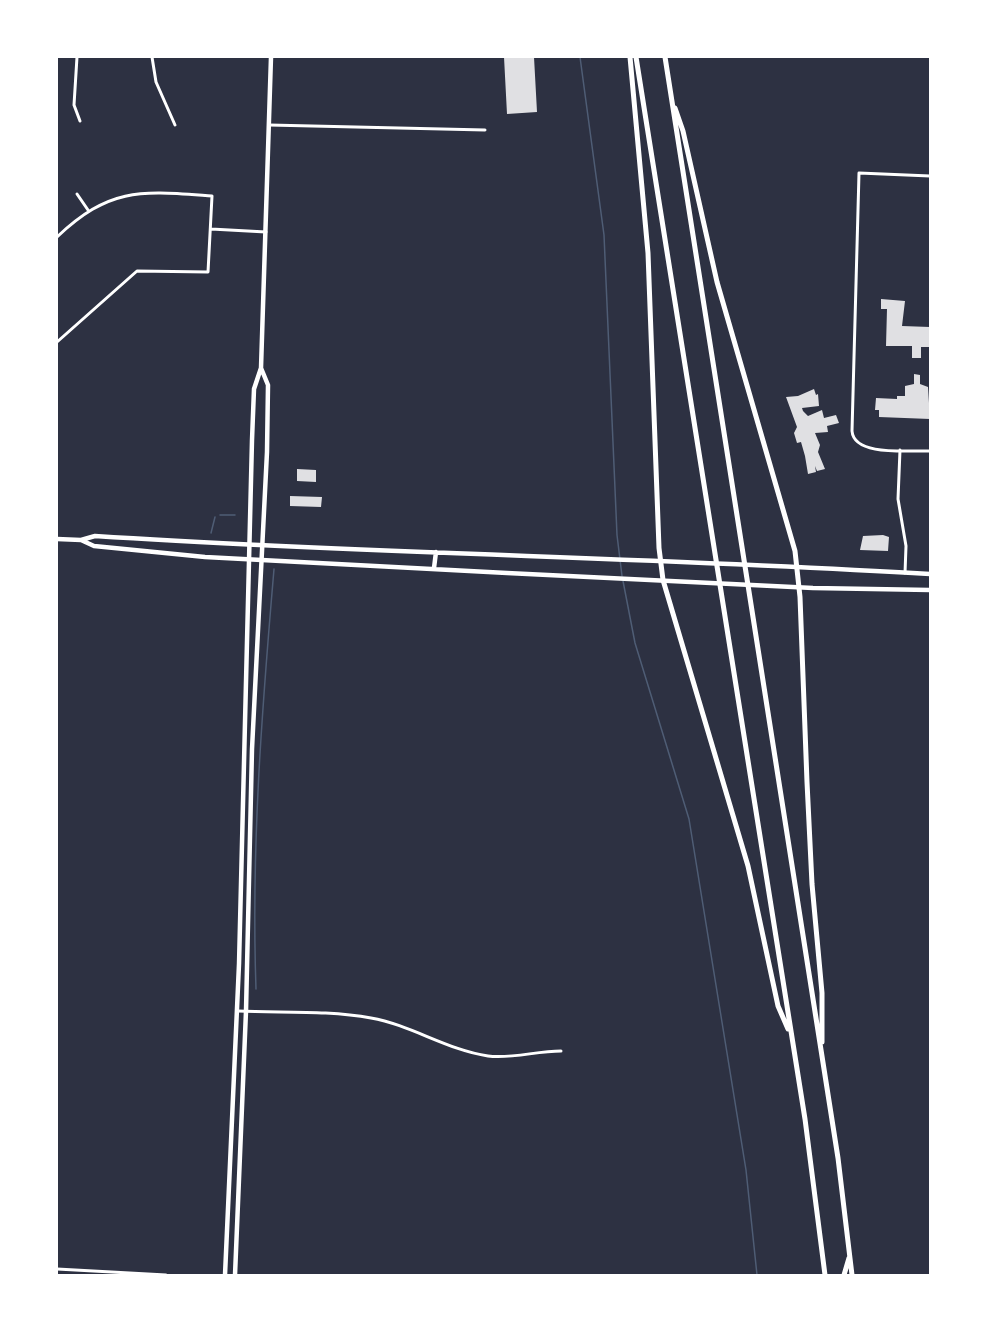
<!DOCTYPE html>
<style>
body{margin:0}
#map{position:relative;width:987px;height:1332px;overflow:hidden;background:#2d3142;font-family:Helvetica,sans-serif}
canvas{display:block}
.frame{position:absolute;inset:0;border:58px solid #fff;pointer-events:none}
</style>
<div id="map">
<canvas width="987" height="1332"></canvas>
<div class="frame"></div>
</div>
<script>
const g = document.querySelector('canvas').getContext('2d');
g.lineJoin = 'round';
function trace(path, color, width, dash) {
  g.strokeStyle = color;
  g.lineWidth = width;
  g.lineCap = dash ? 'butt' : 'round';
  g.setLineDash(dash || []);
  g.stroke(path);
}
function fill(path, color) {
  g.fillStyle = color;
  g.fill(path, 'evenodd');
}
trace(new Path2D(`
 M580 57 604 235 617 535 622 576
 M220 515H235
 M211 533 215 517
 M623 581 635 643 689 819 746 1170 757 1275
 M256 989C251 848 262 709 274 569`), '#4f5d75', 1.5);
fill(new Path2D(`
 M504 57H534L537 112 507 114Z
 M881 299 905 301 902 326 930 327V347H921V358H912V346H886L887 309H881Z
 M914 374 920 375V384L928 387 930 419 879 417V410H875L876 398 897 399V396H905V386L914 384Z
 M814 389 816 395 818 394 819 406 802 408 803 411 808 416 822 410 824 418 836 415 839 423 827 426 828 432 815 433 820 445 818 452 825 469 817 471 815 466 816 472 808 474 805 456 801 442 797 443 794 433 797 427 786 397 798 396Z
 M297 469 316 470V482L297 481Z
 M290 496 322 497 321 507 290 506Z
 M883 535 889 537 888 551 860 550 863 536Z`), '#e0e0e3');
trace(new Path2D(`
 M77 57 74 105 80 121
 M152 57 156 82 175 125
 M269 125 485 130
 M930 176 859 173 852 431C854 457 910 450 930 451
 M77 194 88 210
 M211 229 266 232
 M57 237C111 186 142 191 212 196L208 272 137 271 57 342
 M900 450 898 499 906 546 905 573
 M238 1011C281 1013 328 1010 371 1018 411 1025 447 1050 488 1056 512 1059 536 1051 561 1051
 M57 1269 166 1275`), '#fff', 3);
trace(new Path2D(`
 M57 539 81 540 95 536C373 554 652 557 930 574
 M81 540 94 546 205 557 507 573 813 588 930 590
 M434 568 436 552`), '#fff', 4.5);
trace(new Path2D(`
 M225 1275 239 964 252 440 254 389 261 368 271 57
 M235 1275 246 1011 252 749 267 452 268 385 261 368`), '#fff', 4.5);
trace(new Path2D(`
 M630 57 648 253 659 548 663 580 748 866 778 1006 788 1029
 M636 57 805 1119 825 1275
 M665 57 838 1158 852 1275
 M675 108 683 131 717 282 795 551 800 597 807 782 812 884 822 993V1042
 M844 1275 849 1258`), '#fff', 5);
</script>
